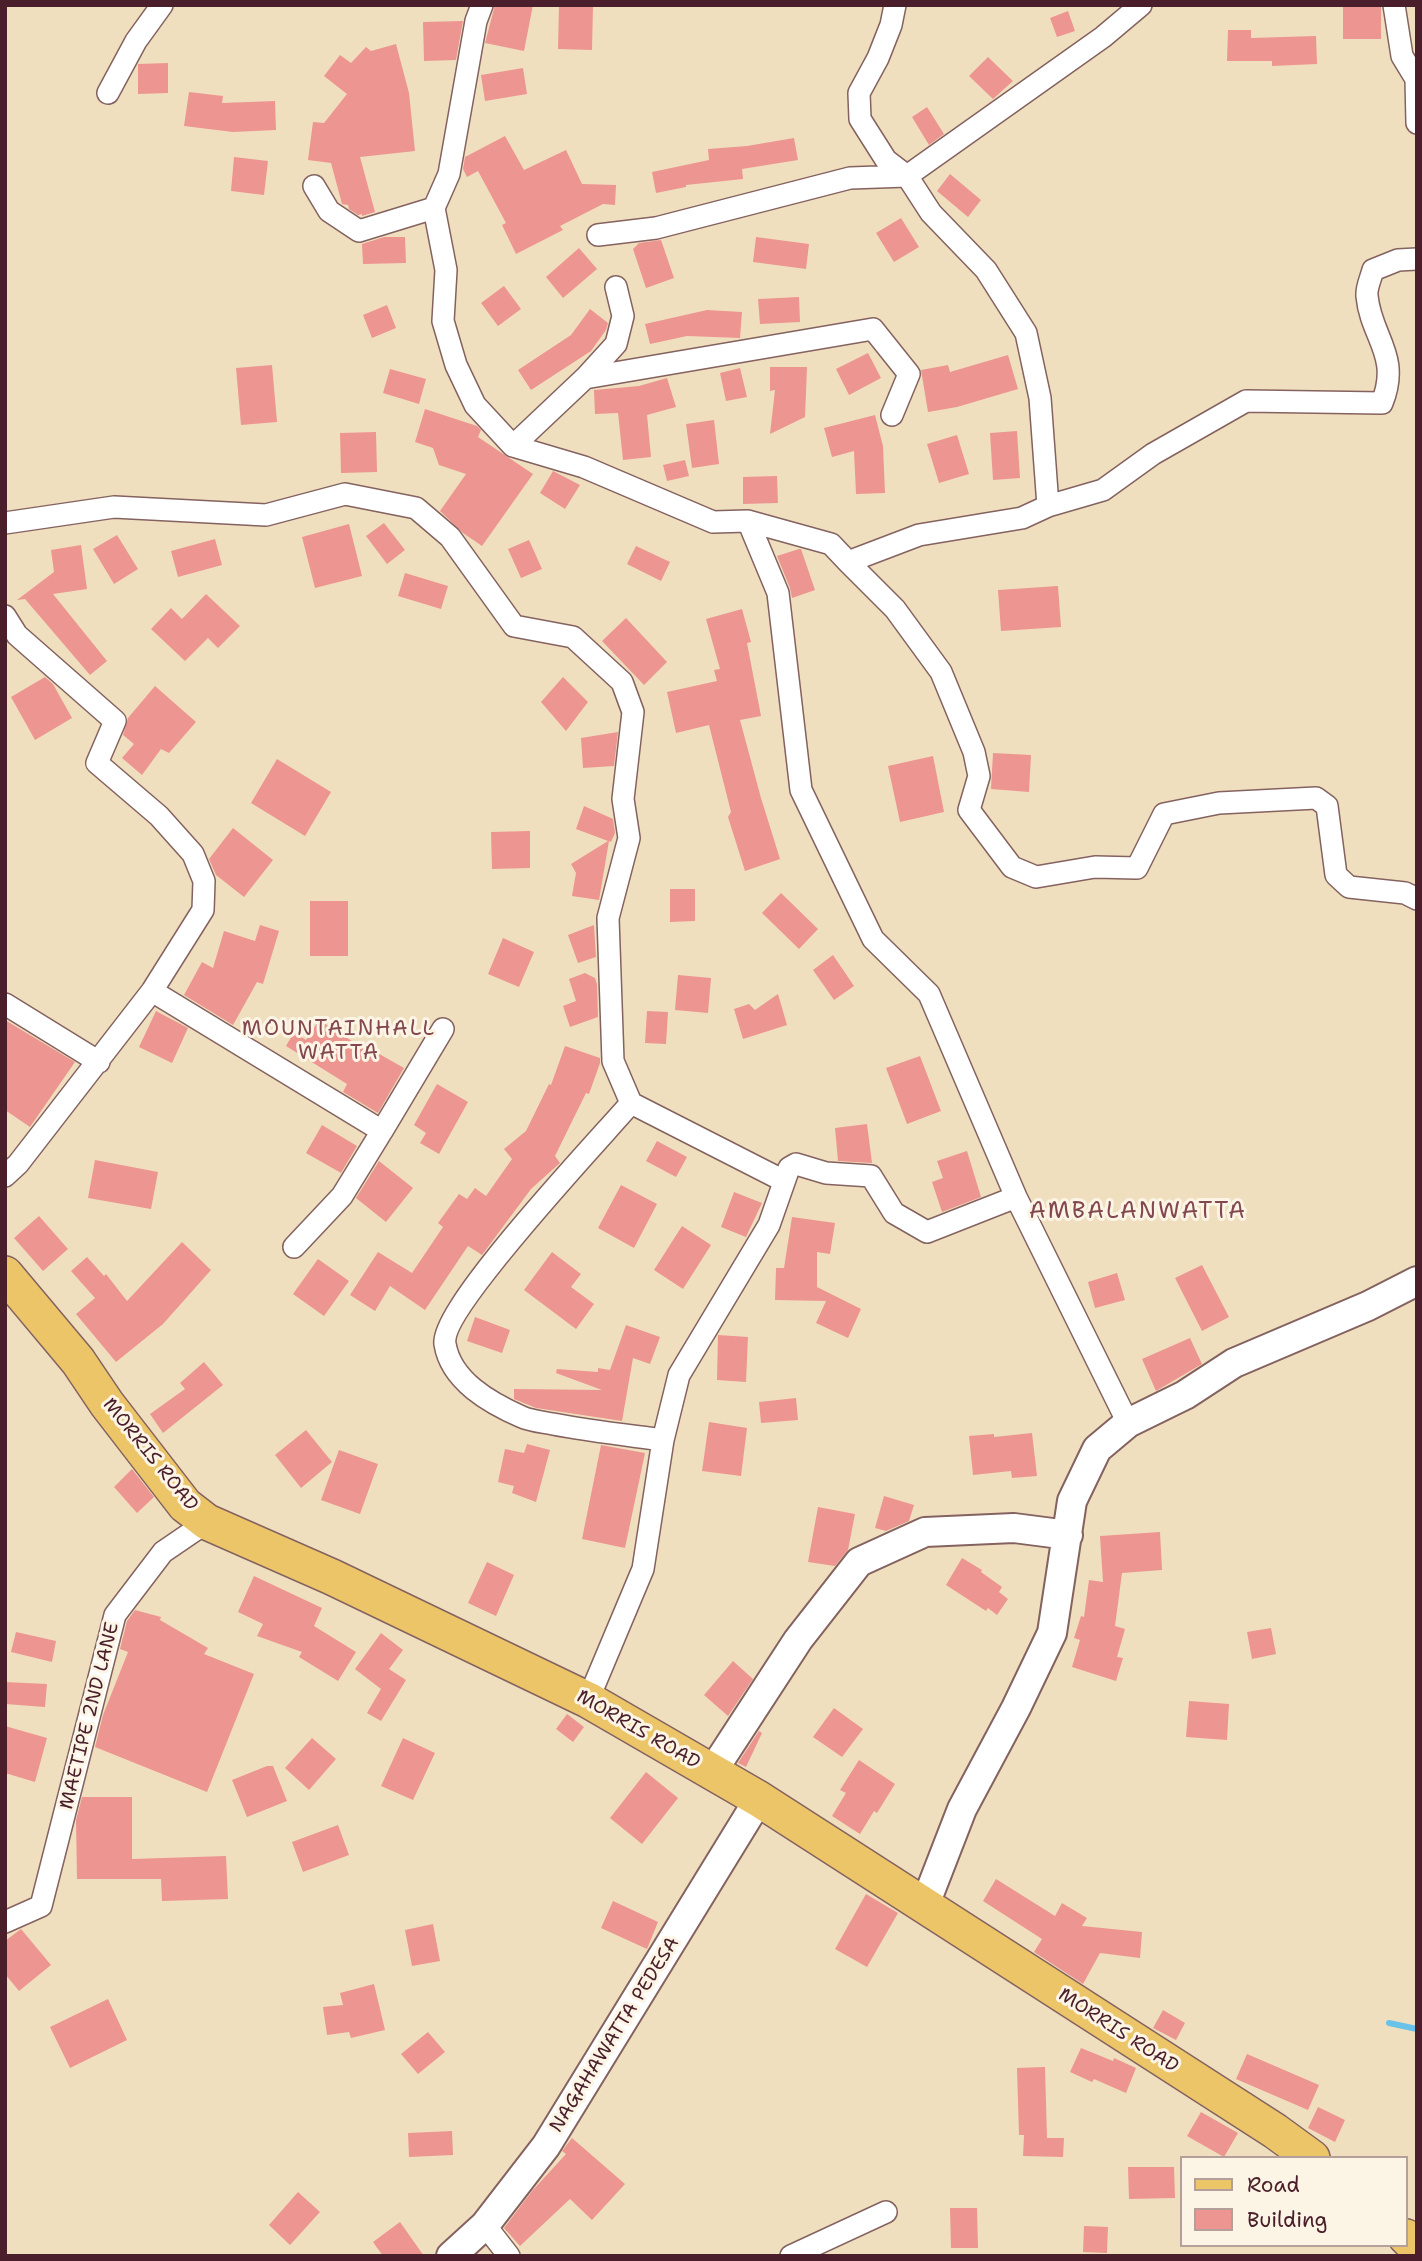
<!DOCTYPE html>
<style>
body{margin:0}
#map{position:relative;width:1422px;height:2261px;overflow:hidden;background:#f0dfbf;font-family:"Shantell Sans",sans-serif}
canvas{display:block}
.frame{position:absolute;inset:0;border:7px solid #4a1f2b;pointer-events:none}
.legend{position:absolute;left:1180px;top:2156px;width:228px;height:91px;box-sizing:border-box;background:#fcf5e5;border:2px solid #b59f9b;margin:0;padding:9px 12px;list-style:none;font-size:21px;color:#4a1f2b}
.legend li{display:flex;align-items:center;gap:14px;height:35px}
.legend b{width:35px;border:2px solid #b59f9b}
</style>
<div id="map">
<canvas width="1422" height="2261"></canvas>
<div class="frame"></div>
<ul class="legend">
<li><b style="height:9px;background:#edc569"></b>Road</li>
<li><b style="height:19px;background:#ed9591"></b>Building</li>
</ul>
</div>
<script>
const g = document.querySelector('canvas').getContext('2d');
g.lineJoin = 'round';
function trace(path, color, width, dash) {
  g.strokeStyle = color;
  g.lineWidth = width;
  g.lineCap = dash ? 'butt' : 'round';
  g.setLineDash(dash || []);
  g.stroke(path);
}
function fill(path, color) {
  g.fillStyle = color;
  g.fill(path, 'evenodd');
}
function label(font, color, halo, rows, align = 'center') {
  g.font = font + ' "Shantell Sans",sans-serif';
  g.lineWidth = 6;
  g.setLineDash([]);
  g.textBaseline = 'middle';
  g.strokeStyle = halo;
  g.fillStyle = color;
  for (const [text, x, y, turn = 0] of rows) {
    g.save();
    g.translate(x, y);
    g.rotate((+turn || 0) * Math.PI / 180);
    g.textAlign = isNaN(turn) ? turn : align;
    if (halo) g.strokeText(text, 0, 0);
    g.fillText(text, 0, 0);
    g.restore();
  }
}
trace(new Path2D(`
 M1389 2023 1417 2029`), '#6ac2e8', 6);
fill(new Path2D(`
 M495 5H533L524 51 485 43Z
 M559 5H593L592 50 558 49Z
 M1343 6H1381V39H1343Z
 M1068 11 1075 31 1057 37 1050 18Z
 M463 21 456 60 424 61 423 22Z
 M1228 30H1251V38L1316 36 1317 64 1272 66V61H1227Z
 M396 44 409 93 415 151 360 157 375 212 362 216V214L358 215 349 209 348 205 342 204 331 163 308 160 313 122 324 123 347 94 324 76 340 55 351 63 366 47 371 51Z
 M988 57 1013 81 993 99 969 76Z
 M168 63V93L138 94V64Z
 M523 68 527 94 485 101 481 75Z
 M189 92 223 96 222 103 275 101 276 130 233 132 184 126Z
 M927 107 944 134 929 145 912 117Z
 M505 136 524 170 566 150 582 184 616 185 615 205 603 204 560 226 563 230 516 254 502 225 506 223 478 171 467 177 463 169 465 157Z
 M794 138 798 160 742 169 743 179 686 185V187L656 193 652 172 709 160 708 149 747 146Z
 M234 157 268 161 264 195 231 191Z
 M950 174 981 200 968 217 937 191Z
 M901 218 919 247 894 262 876 233Z
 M384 237H405L406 263 363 264 362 244Z
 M756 237 809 244 806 269 753 262Z
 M661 240 674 278 646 288 633 249 639 243Z
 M579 248 597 269 563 298 546 277Z
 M504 286 521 309 498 326 481 303Z
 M799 297 800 322 760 324 758 299Z
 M387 305 396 328 372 338 363 315Z
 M590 309 608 323 606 330 591 351 531 390 518 370 571 335Z
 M707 310 742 312 740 338 687 336 650 344 645 324Z
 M868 353 881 378 849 395 836 369Z
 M1008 355 1018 389 957 407 928 412 921 370 948 365 950 372Z
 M272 365 277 422 241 425 236 368Z
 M770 367H807L805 417 770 434 775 390 770 391Z
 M740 368 747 397 726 401 720 373Z
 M390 369 426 379 419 404 383 393Z
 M667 378 676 407 647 415 651 457 623 460 618 413 595 414 594 390 639 386Z
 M425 409 477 426 481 430 478 437 533 474 482 546 463 533 440 511 466 474 439 465 433 448 415 442Z
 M875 415 883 446 885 493 856 494 854 451 832 457 824 428Z
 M714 420 719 464 692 468 686 424Z
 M1017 431 1020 478 993 480 990 433Z
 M376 432 377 472 341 473 340 433Z
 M957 435 969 474 939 483 927 444Z
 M685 460 689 476 667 481 663 465Z
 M553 471 580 485 565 509 540 493Z
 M777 476 778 503 743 504V477Z
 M384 523 405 550 387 564 366 536Z
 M349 524 362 576 315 588 302 537Z
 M117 535 138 569 114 584 93 549Z
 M215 539 222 565 178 577 171 551Z
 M529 540 542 569 521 578 508 549Z
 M81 545 87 589 53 594 107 661 90 675 25 599 17 600 54 572 51 550Z
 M636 546 670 562 661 581 627 564Z
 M799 549H801L815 590 792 598 790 588 777 556Z
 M405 573 448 586 441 609 398 596Z
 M1058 586 1061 627 1001 631 998 590Z
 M206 594 240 626 218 648 208 638 185 661 151 629 171 608 182 619Z
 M742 609 751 642 747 643 761 716 740 720 761 798 780 859 745 871 728 817 731 812 709 725 676 733 667 692 717 681 714 670 720 669 706 619Z
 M626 618 667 662 644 685 602 641Z
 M45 677 53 684 72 718 35 740 11 697Z
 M563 677 588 702 566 731 541 702Z
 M155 686 196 722 169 753 161 749 142 775 122 758 134 744 123 735 128 718Z
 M618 732 614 766 583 768 581 738Z
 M993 753 1031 755 1029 792 991 789Z
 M933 756 944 812 900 822 888 766Z
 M277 759 331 792 305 836 251 803Z
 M584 806 613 819 615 833 611 842 609 841 599 900 572 896 576 873 571 864 608 841 576 829Z
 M233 828 273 860 244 897 216 875 209 859Z
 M530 831V868L492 869 491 832Z
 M670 889H695V921L670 922Z
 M781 893 818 929 799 949 762 913Z
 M310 901H348V956H310Z
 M260 925 279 931 263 984 257 982 233 1025 184 995 202 962 213 968 224 931 255 941Z
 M594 925 596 957 578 963 568 935Z
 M503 938 534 952 519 987 488 974Z
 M833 955 854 986 834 1000 813 970Z
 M585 973 595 978 597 984 598 1017 570 1027 563 1006 576 1001 569 979Z
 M678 975 711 978 708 1013 675 1010Z
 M778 994 787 1025 743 1039 734 1009 749 1004 755 1010Z
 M156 1011 188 1028 172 1063 139 1047Z
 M647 1011 668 1012 666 1044 645 1043Z
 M5 1020 75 1062 30 1127 5 1110Z
 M319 1020 366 1050 367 1047 404 1068 378 1113 343 1092 347 1084 286 1046 294 1032 306 1040Z
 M565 1046 600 1058V1063L589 1094 586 1093 555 1156 560 1163 531 1189 482 1255 468 1246 425 1310 390 1286 375 1311 350 1295 378 1252 412 1273 443 1227 438 1223 459 1194 467 1199 475 1188 486 1196 512 1159 504 1149 526 1131 549 1084 551 1085Z
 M920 1056 941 1111 907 1124 886 1068Z
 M437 1084 468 1102 439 1154 420 1143 426 1133 414 1125Z
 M867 1124 872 1163 838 1161 835 1128Z
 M322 1125 357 1146 341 1173 306 1153Z
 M657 1141 687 1157 676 1177 646 1161Z
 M967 1151 981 1197 942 1212 932 1182 943 1178 937 1161Z
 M95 1160 158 1172 151 1209 88 1198Z
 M379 1161 413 1188 386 1222 356 1198Z
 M621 1185 657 1204 634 1248 598 1228Z
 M734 1192 762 1203 746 1237 721 1227Z
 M39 1216 68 1249 43 1271 14 1238Z
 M792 1217 835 1223 830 1254 817 1252V1287L861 1309 848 1338 816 1323 826 1301 775 1300 776 1268H784Z
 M682 1226 711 1245 683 1289 654 1270Z
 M182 1242 211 1270 163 1324 116 1362 76 1314 95 1298 71 1271 87 1257 104 1276 106 1274 127 1301Z
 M552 1252 581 1274 571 1287 594 1304 576 1329 524 1290Z
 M318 1259 349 1281 324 1316 293 1294Z
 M1202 1265 1229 1317 1202 1331 1175 1278Z
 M1117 1273 1125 1300 1095 1308 1088 1282Z
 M475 1317 510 1330 502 1353 467 1341Z
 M626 1325 660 1337 650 1364 633 1358 622 1421 536 1408 514 1399V1389L602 1390 556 1373 557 1369 598 1372V1368L610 1370Z
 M718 1335 748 1337 746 1382 717 1380Z
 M1190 1338 1202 1364 1156 1391 1142 1359Z
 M204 1362 223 1385 163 1433 150 1414 185 1389 180 1383Z
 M796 1398 798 1420 761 1423 759 1402Z
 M709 1422 747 1428 741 1476 702 1471Z
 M306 1430 332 1462 301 1488 275 1455Z
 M1032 1433 1037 1476 1012 1478 1011 1471 973 1475 969 1436 994 1434V1437Z
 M527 1444 550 1450 536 1502 512 1493 514 1486 498 1482 505 1449 524 1453Z
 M601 1445 645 1453 625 1548 582 1539Z
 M339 1450 378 1464 360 1514 321 1500Z
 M132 1469 154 1497 137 1513 114 1487Z
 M884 1496 914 1505 909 1521 886 1531 875 1528Z
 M818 1507 855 1514 848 1550 835 1566 808 1562Z
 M1160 1532 1162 1570 1122 1573 1115 1626 1125 1629 1117 1657 1123 1658 1116 1681 1072 1667 1080 1640 1074 1638 1081 1616 1084 1617 1089 1580 1103 1582 1100 1536Z
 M962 1558 982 1570 981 1572 1002 1587 999 1592 1008 1599 997 1615 988 1608 986 1611 946 1585Z
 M487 1562 514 1575 496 1616 468 1603Z
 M254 1576 322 1608 314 1626 356 1652 338 1681 299 1657 302 1652 257 1636 263 1624 238 1612Z
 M135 1610 161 1617 160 1620 208 1648 204 1654 254 1674 207 1792 95 1747 103 1715 128 1652 120 1649 127 1621Z
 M1271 1628 1276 1654 1252 1659 1247 1632Z
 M16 1632 56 1641 52 1662 11 1652Z
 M381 1633 403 1650 389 1669 406 1680 381 1721 367 1713 381 1689 355 1669Z
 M733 1661 753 1679 728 1716 704 1695Z
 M5 1682 47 1684 45 1707 5 1704Z
 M1189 1701 1229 1704 1227 1740 1186 1737Z
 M834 1708 863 1729 842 1757 813 1737Z
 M567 1714 584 1727 573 1742 556 1729Z
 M5 1726 47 1738 35 1782 5 1773Z
 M759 1731 762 1733 746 1767 738 1763Z
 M312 1738 336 1759 309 1790 285 1768Z
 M403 1738 435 1753 413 1800 381 1786Z
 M859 1760 895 1784 877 1813 874 1811 860 1834 832 1816 846 1793 840 1790Z
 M267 1766H273L287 1801 247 1817 232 1780Z
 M646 1772 678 1798 642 1844 610 1818Z
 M82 1797H132V1859L226 1856 228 1899 162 1901 161 1879H77L76 1820Z
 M338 1825 349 1855 303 1872 292 1842Z
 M996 1879 1055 1916 1062 1903 1087 1918 1082 1926 1142 1932 1140 1958 1100 1953 1083 1984 1034 1952 1042 1939 983 1901Z
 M866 1894 898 1913 867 1967 835 1949Z
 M613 1901 658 1922 647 1949 601 1928Z
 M433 1924 440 1961 412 1966 405 1930Z
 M21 1929 51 1965 19 1991 5 1974V1941Z
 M374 1984 385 2030 351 2038 349 2032 327 2035 323 2007 343 2005 340 1993Z
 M108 1999 127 2040 70 2068 50 2027Z
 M1163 2010 1185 2023 1176 2040 1153 2028Z
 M428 2032 445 2052 418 2074 401 2054Z
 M1081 2048 1113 2061 1114 2058 1136 2068 1126 2093 1094 2079 1092 2082 1070 2072Z
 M1247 2054 1319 2085 1308 2110 1236 2079Z
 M1045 2067 1047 2138H1064L1063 2157 1023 2156 1024 2135H1019L1017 2068Z
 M1318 2107 1345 2120 1335 2142 1308 2128Z
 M1201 2112 1238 2133 1224 2157 1187 2136Z
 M452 2131 453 2155 409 2157 408 2133Z
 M572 2138 625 2184 592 2220 570 2199 520 2246 504 2228 532 2191 566 2154 562 2151Z
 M1128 2167H1174L1175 2198 1129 2199Z
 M298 2192 320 2212 290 2245 269 2225Z
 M950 2208H977L978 2248H951Z
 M400 2222 424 2256H383L373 2242Z
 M1084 2226 1108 2227 1107 2253 1083 2252Z`), '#ed9591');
const minor = new Path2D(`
 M482 5 476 21 449 174 434 208 446 270 443 321 456 365 475 405 513 446 584 467 713 522 748 521 831 544 848 562 919 535 1022 518 1048 506 1103 490 1153 454 1246 401 1382 403C1401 355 1371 338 1367 296 1366 288 1371 278 1373 270L1398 260 1417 259
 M895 5 891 25 878 58 859 93 860 119 886 160 907 176 931 213 986 270 1026 333 1040 398 1048 506
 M1394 5 1402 56 1416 79 1417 123
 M108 93 136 41 162 5
 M314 186 329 211 359 231 434 208
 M598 235 656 228 850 178 907 176 1103 37 1141 5
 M585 378 873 329 909 374 892 415
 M513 446 585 378 616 344 623 316 616 287
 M748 521 778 593 801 790 873 939 929 994 1016 1197 1128 1423
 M5 523 114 507 266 515 345 494 416 508 450 537 514 626 573 637 622 682 633 712 623 799 629 838 608 918 613 1061 631 1103 784 1181
 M848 562 895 609 941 672 974 752 979 776 969 810 1012 867 1036 877 1095 867 1137 868 1164 814 1219 803 1316 798 1327 806 1336 875 1349 887 1405 893 1417 899
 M5 616 17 635 115 721 97 763 159 816 193 854 204 881 203 910 152 991 18 1164 5 1176
 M152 991 382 1131 443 1029
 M5 1004 99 1062
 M631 1103C601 1138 439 1309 445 1344 451 1381 490 1403 522 1417 531 1421 543 1422 553 1424 589 1431 626 1435 663 1440
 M294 1247 342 1196 382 1131
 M588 1700 643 1569 663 1440 679 1375 769 1225 789 1168 796 1164 826 1173 871 1176 894 1213 927 1232 1016 1197
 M5 1922 41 1906 115 1615 163 1552 207 1522
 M485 2225 509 2256
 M791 2256 886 2212`);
const tertiary = new Path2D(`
 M712 1772 798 1640 859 1562 925 1532 1014 1528 1068 1535
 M924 1907 962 1809 1016 1708 1052 1633 1072 1501 1097 1449 1128 1423 1185 1395 1234 1363 1368 1306 1417 1281
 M451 2256 485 2225 546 2146 759 1799`);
const primary = new Path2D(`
 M5 1274 78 1361 107 1404 185 1505 207 1522 332 1577 588 1700 759 1799 1275 2131 1312 2158
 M1406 2237 1417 2248`);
trace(minor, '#84625f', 24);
trace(tertiary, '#84625f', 32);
trace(primary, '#84625f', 38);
trace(minor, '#fff', 21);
trace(tertiary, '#fff', 28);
trace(primary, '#edc569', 35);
label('19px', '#4a1f2b', '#fcf5e5', [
 ["MORRIS ROAD",150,1455,51],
 ["MAETIPE 2ND LANE",90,1716,-76],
 ["MORRIS ROAD",638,1730,30],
 ["MORRIS ROAD",1118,2031,33],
 ["NAGAHAWATTA PEDESA",615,2035,-58]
]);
g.letterSpacing = '2px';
label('21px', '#83484f', '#fcf5e5', [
 ["MOUNTAINHALL",339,1030],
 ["WATTA",339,1054]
]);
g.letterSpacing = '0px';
g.letterSpacing = '2px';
label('23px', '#83484f', '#fcf5e5', [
 ["AMBALANWATTA",1138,1212]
]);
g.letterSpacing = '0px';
</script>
